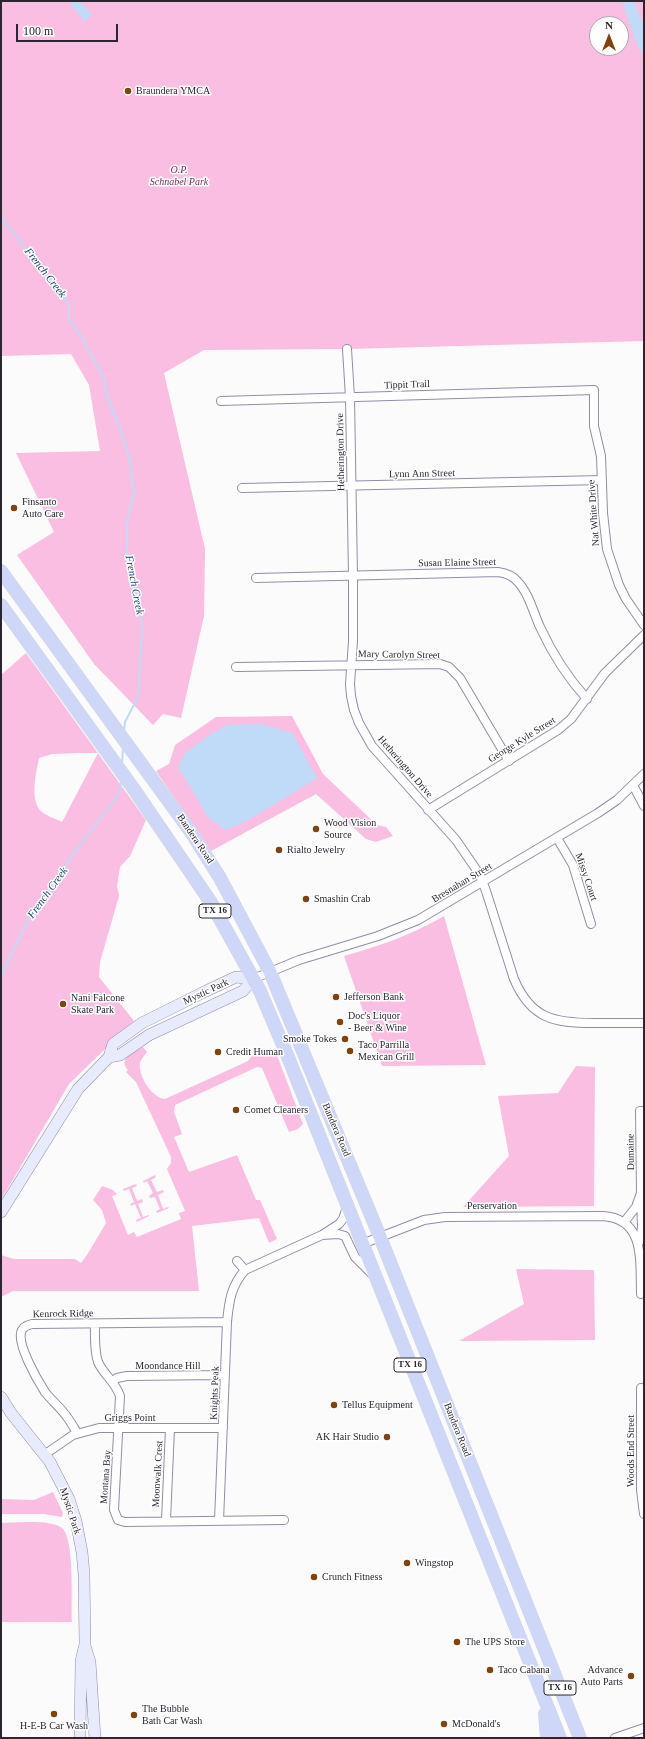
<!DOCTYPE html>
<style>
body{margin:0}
#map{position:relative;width:645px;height:1739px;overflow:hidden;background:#fbfbfb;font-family:Georgia,serif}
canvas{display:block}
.frame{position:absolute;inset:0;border:2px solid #292632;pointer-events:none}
.north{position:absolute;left:589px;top:16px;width:40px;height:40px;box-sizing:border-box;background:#fff;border:1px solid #a9a8ad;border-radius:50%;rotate:0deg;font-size:11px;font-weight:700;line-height:16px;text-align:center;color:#292632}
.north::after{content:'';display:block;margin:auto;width:14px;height:18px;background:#83420c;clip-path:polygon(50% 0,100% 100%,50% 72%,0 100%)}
.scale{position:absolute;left:16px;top:24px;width:102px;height:18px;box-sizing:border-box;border:2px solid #292632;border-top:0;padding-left:5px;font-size:12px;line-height:14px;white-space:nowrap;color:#292632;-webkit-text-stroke:3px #fff;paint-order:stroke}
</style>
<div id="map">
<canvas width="645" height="1739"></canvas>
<div class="frame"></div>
<div class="north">N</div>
<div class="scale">100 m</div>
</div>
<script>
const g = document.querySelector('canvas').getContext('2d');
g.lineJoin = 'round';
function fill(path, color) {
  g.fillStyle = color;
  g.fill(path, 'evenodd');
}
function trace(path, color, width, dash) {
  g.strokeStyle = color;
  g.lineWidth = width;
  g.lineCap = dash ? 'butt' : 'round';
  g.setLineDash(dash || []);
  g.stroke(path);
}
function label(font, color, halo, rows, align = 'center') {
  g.font = font + ' Georgia,serif';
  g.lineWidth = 3;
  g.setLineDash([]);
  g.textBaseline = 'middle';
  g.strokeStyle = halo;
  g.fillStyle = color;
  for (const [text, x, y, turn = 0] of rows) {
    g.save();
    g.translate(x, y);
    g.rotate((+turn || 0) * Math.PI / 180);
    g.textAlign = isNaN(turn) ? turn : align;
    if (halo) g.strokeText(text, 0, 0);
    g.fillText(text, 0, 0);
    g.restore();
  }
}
fill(new Path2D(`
 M1 1H644V341L347 349 204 350 164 373 205 549 204 616 181 718 163 714 153 725 94 664 17 555 54 532 16 453 100 451 89 385 71 354 1 356ZM597 24H621V48H597Z
 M26 653 146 820 130 856 120 867 117 886 119 896 100 962 99 977 134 1021 69 1084 1 1200 2 674ZM81 753H98L62 822C56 819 47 816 42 812 29 801 36 773 39 758L52 754Z
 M292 716 323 774 377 825 386 827 393 836 376 842 366 839 316 794 211 851 156 771 169 764 175 745 216 717Z
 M444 916 486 1065 382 1066 344 956C379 946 412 935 444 916Z
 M143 1047 147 1052C144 1056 141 1059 140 1063 138 1076 152 1098 165 1099L248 1061 251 1057 262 1051 268 1052 275 1050 303 1124 298 1129 289 1132 262 1068 257 1067 175 1105 174 1112 182 1134 174 1137 189 1172 237 1155 256 1200H260L277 1239 269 1243 259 1218 192 1226 199 1291H13L1 1297V1255L14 1259H75L81 1263 87 1255 106 1223 102 1210 93 1200 102 1186 113 1190 117 1194 112 1196 128 1235 134 1232 137 1237 181 1219 179 1213 185 1211 167 1169 171 1163V1157L136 1082 126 1072 128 1070C117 1059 134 1052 143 1047Z
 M576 1066 595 1067 594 1206 463 1207 509 1156 498 1096 558 1093Z
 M155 1175 156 1177 151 1180 157 1192 163 1190 164 1192 158 1195 163 1209 168 1207 169 1208 157 1213 156 1211 160 1209 155 1197 150 1198 149 1196 153 1193 147 1181 144 1183 143 1181Z
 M136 1184 137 1186 132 1188 137 1201 142 1199 143 1202 138 1204 143 1217 149 1215V1216L137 1222 136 1220 141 1218 135 1204 131 1206 130 1204 134 1202 129 1189 124 1191 123 1189Z
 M516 1269 594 1270 595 1340 459 1341 524 1304Z
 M53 1492 63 1513 62 1517 44 1514H1V1499L34 1500Z
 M1 1523C16 1523 50 1519 62 1528 75 1539 71 1603 72 1622H1Z`), '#f9bee1');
fill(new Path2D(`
 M73 1H80L92 15 84 22 82 20 83 19 70 4Z
 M261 724 292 733 317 778 245 822 225 830 208 817 178 767 185 753 211 734 228 725Z`), '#bfdbf8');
trace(new Path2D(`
 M1 217 69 304V320L79 333 104 378 106 394 120 428 129 457 134 493 127 521V555L139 597 142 629 138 697 125 722 124 732
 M122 764 123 748
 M1 976 27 922 77 849 120 792 121 780`), '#bfdbf8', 2);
trace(new Path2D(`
 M628 1 644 46`), '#bfdbf8', 12);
const street = new Path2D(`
 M347 349 350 397 353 576V641L350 684 351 696 354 710 359 723 372 746 456 840 480 875 486 891 514 979C531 1019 554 1023 594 1023 611 1023 627 1023 644 1023
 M221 401 594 390V426L601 456 603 513 607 549 619 585 626 599 644 625
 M242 488 602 480
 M256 578 498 572C505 573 512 575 517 581 529 593 533 612 540 627 552 653 567 677 587 699
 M236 667 440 664 449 667 460 678 509 761
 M633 785 644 806
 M428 810 558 730 571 719 605 673 644 635
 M557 838 573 865 591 924
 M253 979 299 960 378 936 418 920 598 813 617 800 644 774
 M625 1221 636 1207 641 1193 640 1111H644
 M322 1235 338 1234 345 1236 355 1257 372 1274
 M640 1241 642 1227 641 1197
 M362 1244 424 1220 445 1217 603 1216C645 1219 640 1259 641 1294L644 1293
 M237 1261 245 1270
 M95 1324C95 1336 94 1350 98 1362 103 1374 115 1381 120 1396L114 1510 118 1520 125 1522 284 1520
 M113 1381 117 1378 127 1376 225 1375
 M641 1388V1490L644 1514
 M77 1433C74 1428 71 1422 67 1417 61 1408 52 1401 45 1392 38 1381 15 1342 22 1330 24 1326 28 1325 32 1324L227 1322
 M44 1455 73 1435 99 1428H223
 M166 1521 170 1428
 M219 1521 227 1322C229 1301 231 1286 245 1270L322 1235 339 1224 343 1219 347 1207
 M615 1738 644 1728`);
const secondary = new Path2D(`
 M1 1212 78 1089 109 1057 113 1044 142 1023 206 991 236 977 253 979 243 991 149 1035 120 1055 109 1057
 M1 1397 11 1413 50 1462 69 1499 76 1521 82 1552 84 1574 85 1644 81 1661 80 1738
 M85 1646 90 1662 95 1738`);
const primary = new Path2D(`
 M1 571 191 832 220 878 270 972 380 1237 580 1738
 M1 605 133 788 210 901 260 991 288 1057 560 1738
 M545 1714 547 1738`);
trace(street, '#938bab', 10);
trace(secondary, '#938bab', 12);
trace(primary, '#d8d8da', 14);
trace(street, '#fff', 8);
trace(secondary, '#e7ebfc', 11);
trace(primary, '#ced7f8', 13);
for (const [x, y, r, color] of [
 [128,91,4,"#83420c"],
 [14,508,4,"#83420c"],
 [316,829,4,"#83420c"],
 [279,850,4,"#83420c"],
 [306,899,4,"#83420c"],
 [336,997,4,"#83420c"],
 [63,1004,4,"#83420c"],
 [340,1022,4,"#83420c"],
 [345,1039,4,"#83420c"],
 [350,1051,4,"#83420c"],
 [218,1052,4,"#83420c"],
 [236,1110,4,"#83420c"],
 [334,1405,4,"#83420c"],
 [387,1437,4,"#83420c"],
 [407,1563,4,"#83420c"],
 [314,1577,4,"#83420c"],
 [457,1642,4,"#83420c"],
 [490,1670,4,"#83420c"],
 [631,1676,4,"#83420c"],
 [54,1714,4,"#83420c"],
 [134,1715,4,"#83420c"],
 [444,1724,4,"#83420c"]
]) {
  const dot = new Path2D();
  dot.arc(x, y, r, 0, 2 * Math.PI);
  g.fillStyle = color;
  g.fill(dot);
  trace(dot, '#fff', 1.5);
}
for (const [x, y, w] of [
 [215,911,32],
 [410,1365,32],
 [560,1688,32]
]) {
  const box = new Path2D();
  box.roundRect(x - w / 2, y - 7, w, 14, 3);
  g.fillStyle = '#fff';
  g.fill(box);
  trace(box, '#292632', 1);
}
label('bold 9px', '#292632', null, [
 ["TX 16",215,911],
 ["TX 16",410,1365],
 ["TX 16",560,1688]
]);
label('10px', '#292632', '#fff', [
 ["Braundera YMCA",136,91],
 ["Finsanto",22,502],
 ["Auto Care",22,514],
 ["Wood Vision",324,823],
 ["Source",324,835],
 ["Rialto Jewelry",287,850],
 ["Smashin Crab",314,899],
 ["Jefferson Bank",344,997],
 ["Nani Falcone",71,998],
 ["Skate Park",71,1010],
 ["Doc's Liquor",348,1016],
 ["- Beer & Wine",348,1028],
 ["Smoke Tokes",337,1039,"right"],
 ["Taco Parrilla",358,1045],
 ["Mexican Grill",358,1057],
 ["Credit Human",226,1052],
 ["Comet Cleaners",244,1110],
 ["Tellus Equipment",342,1405],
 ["AK Hair Studio",379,1437,"right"],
 ["Wingstop",415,1563],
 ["Crunch Fitness",322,1577],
 ["The UPS Store",465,1642],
 ["Taco Cabana",498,1670],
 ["Advance",623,1670,"right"],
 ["Auto Parts",623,1682,"right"],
 ["The Bubble",142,1709],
 ["Bath Car Wash",142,1721],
 ["McDonald's",452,1724],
 ["H-E-B Car Wash",54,1726,"center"]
], 'left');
label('italic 10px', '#712c5a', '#fff', [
 ["O.P.",179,170],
 ["Schnabel Park",179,182]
]);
label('10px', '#292632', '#fff', [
 ["Tippit Trail",407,385,-2],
 ["Hetherington Drive",341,452,-91],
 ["Lynn Ann Street",422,474,-1],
 ["Nat White Drive",594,513,-94],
 ["Susan Elaine Street",457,563,-1],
 ["Mary Carolyn Street",399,655,1],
 ["George Kyle Street",522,740,-32],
 ["Hetherington Drive",405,767,49],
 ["Bandera Road",195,839,56],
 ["Missy Court",586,877,71],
 ["Bresnahan Street",462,883,-31],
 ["Mystic Park",206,992,-25],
 ["Bandera Road",336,1130,67],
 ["Dumaine",631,1152,-91],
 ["Perservation",492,1206],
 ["Kenrock Ridge",63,1314,-1],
 ["Moondance Hill",168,1366],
 ["Knights Peak",215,1393,-88],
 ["Griggs Point",130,1418],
 ["Bandera Road",457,1430,68],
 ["Woods End Street",631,1451,-90],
 ["Moonwalk Crest",158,1474,-87],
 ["Montana Bay",106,1477,-86],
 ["Mystic Park",70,1511,72]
]);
label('italic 11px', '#154772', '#fff', [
 ["French Creek",45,273,52],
 ["French Creek",134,585,79],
 ["French Creek",48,893,-54]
]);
</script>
